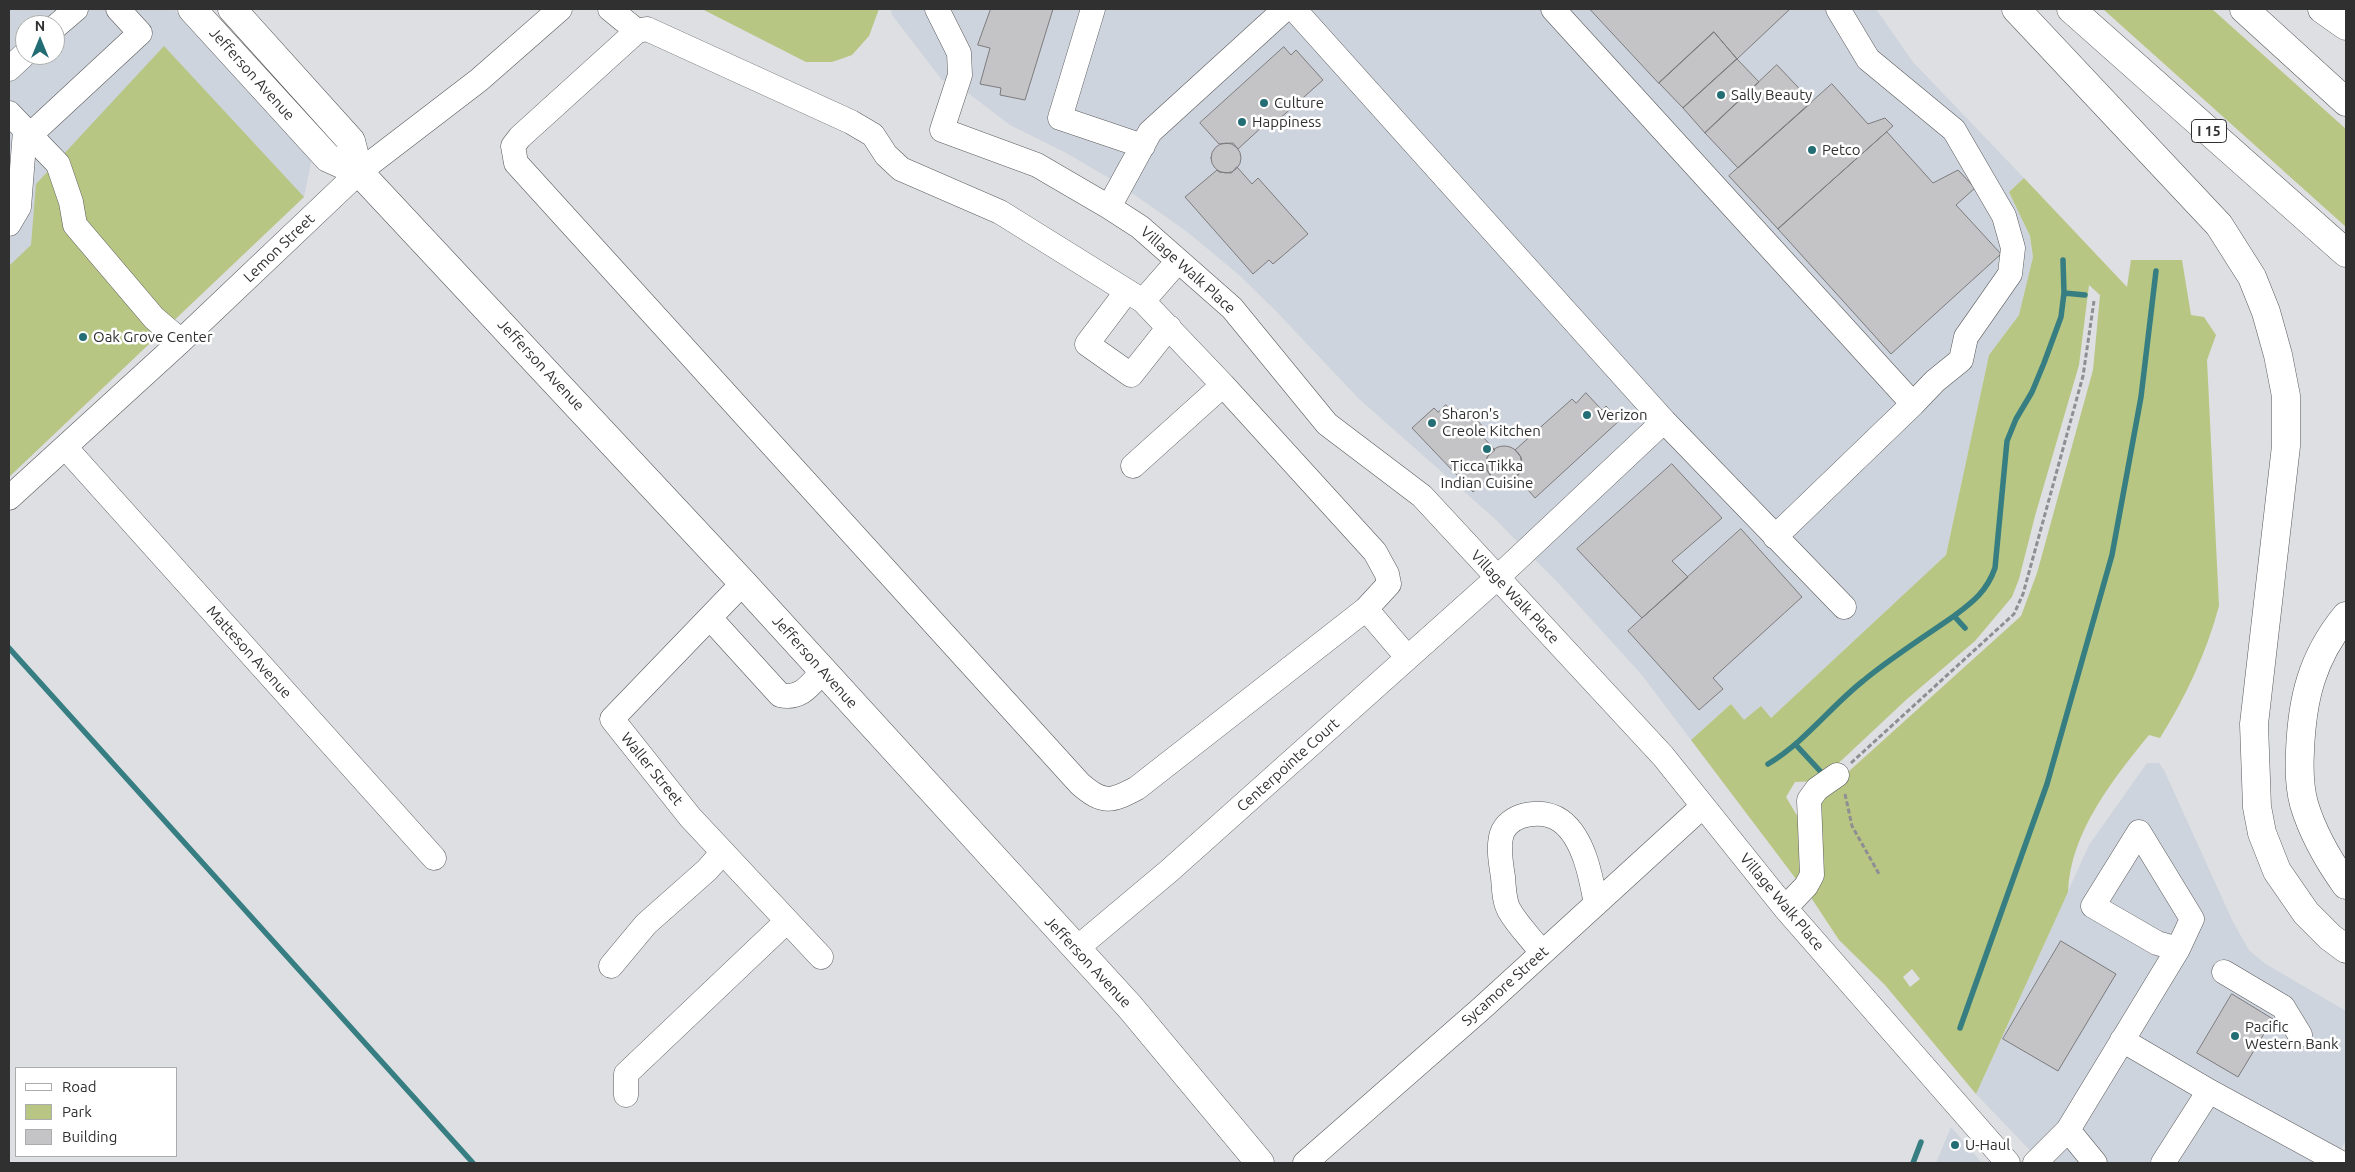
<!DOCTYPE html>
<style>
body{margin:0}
#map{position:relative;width:2355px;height:1172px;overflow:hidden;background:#dddfe2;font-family:Ubuntu,sans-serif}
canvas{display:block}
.frame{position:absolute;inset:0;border:10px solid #303031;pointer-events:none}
.legend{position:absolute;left:15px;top:1067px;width:162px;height:90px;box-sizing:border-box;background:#fff;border:1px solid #acacad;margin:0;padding:6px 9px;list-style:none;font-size:15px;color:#303031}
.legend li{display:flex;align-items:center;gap:10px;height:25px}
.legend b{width:25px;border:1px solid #acacad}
.north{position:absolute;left:15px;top:15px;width:50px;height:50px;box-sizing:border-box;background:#fff;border:1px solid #acacad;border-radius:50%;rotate:0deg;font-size:14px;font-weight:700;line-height:20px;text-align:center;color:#303031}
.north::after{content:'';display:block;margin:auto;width:18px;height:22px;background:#236d75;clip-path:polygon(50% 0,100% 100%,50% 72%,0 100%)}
</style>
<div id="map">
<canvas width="2355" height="1172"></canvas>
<div class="frame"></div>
<ul class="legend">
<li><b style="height:6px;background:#fff"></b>Road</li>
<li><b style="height:14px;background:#b7c682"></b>Park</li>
<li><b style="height:14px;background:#c4c3c6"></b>Building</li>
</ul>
<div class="north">N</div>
</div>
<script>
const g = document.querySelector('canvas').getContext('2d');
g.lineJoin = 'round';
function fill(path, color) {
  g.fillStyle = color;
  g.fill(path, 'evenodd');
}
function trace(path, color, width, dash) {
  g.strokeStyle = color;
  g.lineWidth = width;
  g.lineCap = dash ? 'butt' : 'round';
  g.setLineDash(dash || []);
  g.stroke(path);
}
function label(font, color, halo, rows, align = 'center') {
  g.font = font + ' Ubuntu,sans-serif';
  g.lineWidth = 5;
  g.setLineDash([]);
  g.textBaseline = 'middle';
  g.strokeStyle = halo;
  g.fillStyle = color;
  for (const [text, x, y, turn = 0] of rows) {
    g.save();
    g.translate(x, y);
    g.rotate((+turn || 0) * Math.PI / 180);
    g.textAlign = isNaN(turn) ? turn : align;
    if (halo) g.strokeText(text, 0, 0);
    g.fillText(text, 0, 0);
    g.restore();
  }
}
fill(new Path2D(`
 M9 9H174L312 158 304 197 9 477ZM25 25H55V55H25Z
 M891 9H1876L1913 62 2024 178 2009 192 2030 236 2033 257 2019 315 1989 355 1946 555 1771 718 1744 721 1731 704 1691 740 1641 674 1561 586 1494 518 1359 399 1275 310 1238 274 1186 231 1119 184 1068 154 1010 125 964 90 942 80 892 15Z
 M2147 763H2159L2164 770 2233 922 2249 950 2264 963 2346 1011V1140L2333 1163H2042L1976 1094 2089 845Z
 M1951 1127 1982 1163H1936Z`), '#ced4dd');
fill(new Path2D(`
 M702 9H879L869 36 852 55 832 62H806Z
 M2103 9H2212L2346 129V227Z
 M164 46 304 197 9 477V266L31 245 36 184Z
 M2024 178 2127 287 2131 260H2182L2191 315 2204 317 2216 335 2207 360 2219 606C2206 654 2186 696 2160 738L2149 735C2113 779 2070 833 2068 892L1976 1094 1885 985 1839 940 1810 896 1817 800 2021 616 2037 573 2093 370 2100 295 2089 285 2079 365 2035 516 2019 579 2012 597 1975 641 1907 699 1828 773 1817 781 1795 782 1786 797 1802 824 1806 875 1796 879 1691 740 1731 704 1744 720 1761 706 1771 718 1946 555 1989 355 2019 315 2033 257 2030 236 2009 192ZM1912 969 1920 979 1910 987 1903 977Z`), '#b7c682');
trace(new Path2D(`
 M2063 260 2064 293 2085 295
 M1954 616C1973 602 1987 591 1995 568L2007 441 2016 419 2032 392 2044 363 2061 317 2064 293
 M9 648 473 1163
 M1796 745 1821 772
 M1768 764C1805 742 1830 707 1863 681 1892 657 1924 637 1954 616L1965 628
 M1960 1028 2047 784 2112 555 2141 397 2156 271
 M1913 1163 1921 1142`), '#367e82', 5.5);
const building = new Path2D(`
 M991 9H1053L1025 100 1000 95 1001 88 980 84 990 48 978 45Z
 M1590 9H1790L1737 59 1714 32 1659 83Z
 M1714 32 1737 59 1683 108 1659 83Z
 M1284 47 1291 55 1296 50 1323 80 1268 129 1264 125 1238 149 1233 143 1219 144 1200 123Z
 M1737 59 1759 82 1705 133 1683 108Z
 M1777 65 1812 102 1738 168 1705 133Z
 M1832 84 1868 124 1885 118 1893 126 1778 229 1729 176Z
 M1887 132 1933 183 1958 170 1975 188 1956 205 2001 254 1891 354 1778 229Z
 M1211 158a15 15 0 1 1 30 0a15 15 0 1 1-30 0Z
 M1237 167 1252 184 1258 178 1308 234 1273 264 1269 260 1253 274 1185 197 1217 170 1219 172 1231 173Z
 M1586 393 1602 410 1606 406 1620 420 1535 498 1516 476 1521 472V457L1515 450 1572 399 1576 403Z
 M1446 405 1454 413 1458 409 1467 418 1471 414 1488 432 1483 437 1495 450 1487 457V470L1491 475 1473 492 1412 428 1434 408 1438 412Z
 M1486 464a18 18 0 1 1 36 0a18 18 0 1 1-36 0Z
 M1672 464 1722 518 1672 561 1688 577 1642 618 1577 549Z
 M1741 529 1802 597 1713 678 1723 689 1699 710 1628 631Z
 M2061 941 2116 974 2058 1071 2003 1039Z
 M2232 994 2273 1019 2238 1077 2197 1053Z`);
fill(building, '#c4c3c6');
trace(building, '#7c7c7e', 1);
const minor = new Path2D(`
 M610 9 637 31
 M937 9 959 53 960 75 942 130 1037 165 1109 207 1140 227 1232 308 1327 424 1422 496 1663 756 1785 908 2008 1163
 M1093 9 1060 118 1143 146
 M1294 9 1664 421 1844 607
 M1553 9 1913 404 1775 537
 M1838 9 1868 59 1954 130 2004 216 2013 248 2010 274 1966 337 1961 360 1935 381 1913 404
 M55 27 76 9
 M9 69 25 54
 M9 113 58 164 71 202 75 225 154 318 181 341
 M29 136 140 33 118 9
 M1109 207 1150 132 1285 9
 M9 224 19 207 25 131
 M1127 291 1087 344 1131 375 1169 327
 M1143 301 1178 261
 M1223 385 1143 301 1000 212 901 169 886 155 873 135 851 122 647 29 637 31 520 137 513 146 516 163 1080 784C1103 804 1111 802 1137 788L1366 609
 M65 447 434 858
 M1133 466 1223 385 1375 552 1387 574 1389 584 1366 609 1407 657
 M9 498 181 341 359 172 479 80 560 9
 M743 583 612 719 690 817 821 957
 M710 618 780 695C801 700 810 685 823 671
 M1785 908 1806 886 1812 875 1809 800 1817 789 1837 775
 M1076 949 1169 871 1497 578 1664 421
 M1542 953C1532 939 1518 926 1509 910 1504 901 1504 888 1503 877 1501 864 1497 844 1503 831 1513 812 1544 809 1561 821 1584 838 1591 877 1596 904
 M611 966 646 924 707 870 723 852
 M2224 972 2283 1007 2300 1035
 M2122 1040 2209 1091
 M626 1095V1074L787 921
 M2068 1130 2178 949 2157 943 2093 906 2139 832 2192 919 2178 949
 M1305 1163 1482 1008 1703 806
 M2035 1163 2068 1130 2095 1163
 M2163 1163 2209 1091 2341 1163`);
const major = new Path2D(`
 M192 9 328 158 359 172 743 583 1130 1007 1260 1163
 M232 9 351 141 359 172`);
const highway = new Path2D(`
 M2016 9 2219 225 2252 277 2266 312 2278 355 2286 396V446L2254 724 2257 807 2262 833 2277 871 2306 913 2330 937 2346 949
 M2071 9 2346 253
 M2244 9 2346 102
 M2322 9 2346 26
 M2346 616C2312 657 2302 699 2300 751 2299 769 2299 786 2304 804 2313 834 2328 860 2346 885`);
trace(minor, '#5a5b5d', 25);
trace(major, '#5a5b5d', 29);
trace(highway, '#5a5b5d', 29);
trace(new Path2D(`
 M1851 763 2014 614 2023 594 2083 376 2094 301
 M1845 794 1852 826 1879 874`), '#8e8f92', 3, [5, 2.5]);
trace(minor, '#fff', 24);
trace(major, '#fff', 28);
trace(highway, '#fff', 28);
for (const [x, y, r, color] of [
 [1721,95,5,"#236d75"],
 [1264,103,5,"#236d75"],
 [1242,122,5,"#236d75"],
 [1812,150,5,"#236d75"],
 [83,337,5,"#236d75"],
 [1587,415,5,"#236d75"],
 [1432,423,5,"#236d75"],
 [1487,449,5,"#236d75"],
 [2235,1036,5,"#236d75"],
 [1955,1145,5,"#236d75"]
]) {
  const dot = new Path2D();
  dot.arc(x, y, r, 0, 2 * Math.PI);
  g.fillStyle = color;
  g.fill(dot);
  trace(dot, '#fff', 2);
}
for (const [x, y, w] of [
 [2209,131,35]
]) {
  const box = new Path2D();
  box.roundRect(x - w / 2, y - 11.5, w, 23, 4);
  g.fillStyle = '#fff';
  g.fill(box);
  trace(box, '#303031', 1);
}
label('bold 14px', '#303031', null, [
 ["I 15",2209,131]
]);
label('15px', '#303031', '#fff', [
 ["Jefferson Avenue",252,74,48],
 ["Lemon Street",279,248,-44],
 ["Village Walk Place",1188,270,42],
 ["Jefferson Avenue",541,365,47],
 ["Village Walk Place",1515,597,47],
 ["Matteson Avenue",249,652,48],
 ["Jefferson Avenue",815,662,48],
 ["Centerpointe Court",1288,765,-42],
 ["Waller Street",652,769,51],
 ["Village Walk Place",1782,902,50],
 ["Jefferson Avenue",1088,962,47],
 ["Sycamore Street",1505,986,-42]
]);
label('15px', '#303031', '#fff', [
 ["Sally Beauty",1731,95],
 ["Culture",1274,103],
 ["Happiness",1252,122],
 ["Petco",1822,150],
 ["Oak Grove Center",93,337],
 ["Sharon's",1442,414],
 ["Creole Kitchen",1442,431],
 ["Verizon",1597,415],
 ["Ticca Tikka",1487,466,"center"],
 ["Indian Cuisine",1487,483,"center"],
 ["Pacific",2245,1027],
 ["Western Bank",2245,1044],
 ["U-Haul",1965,1145]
], 'left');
</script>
